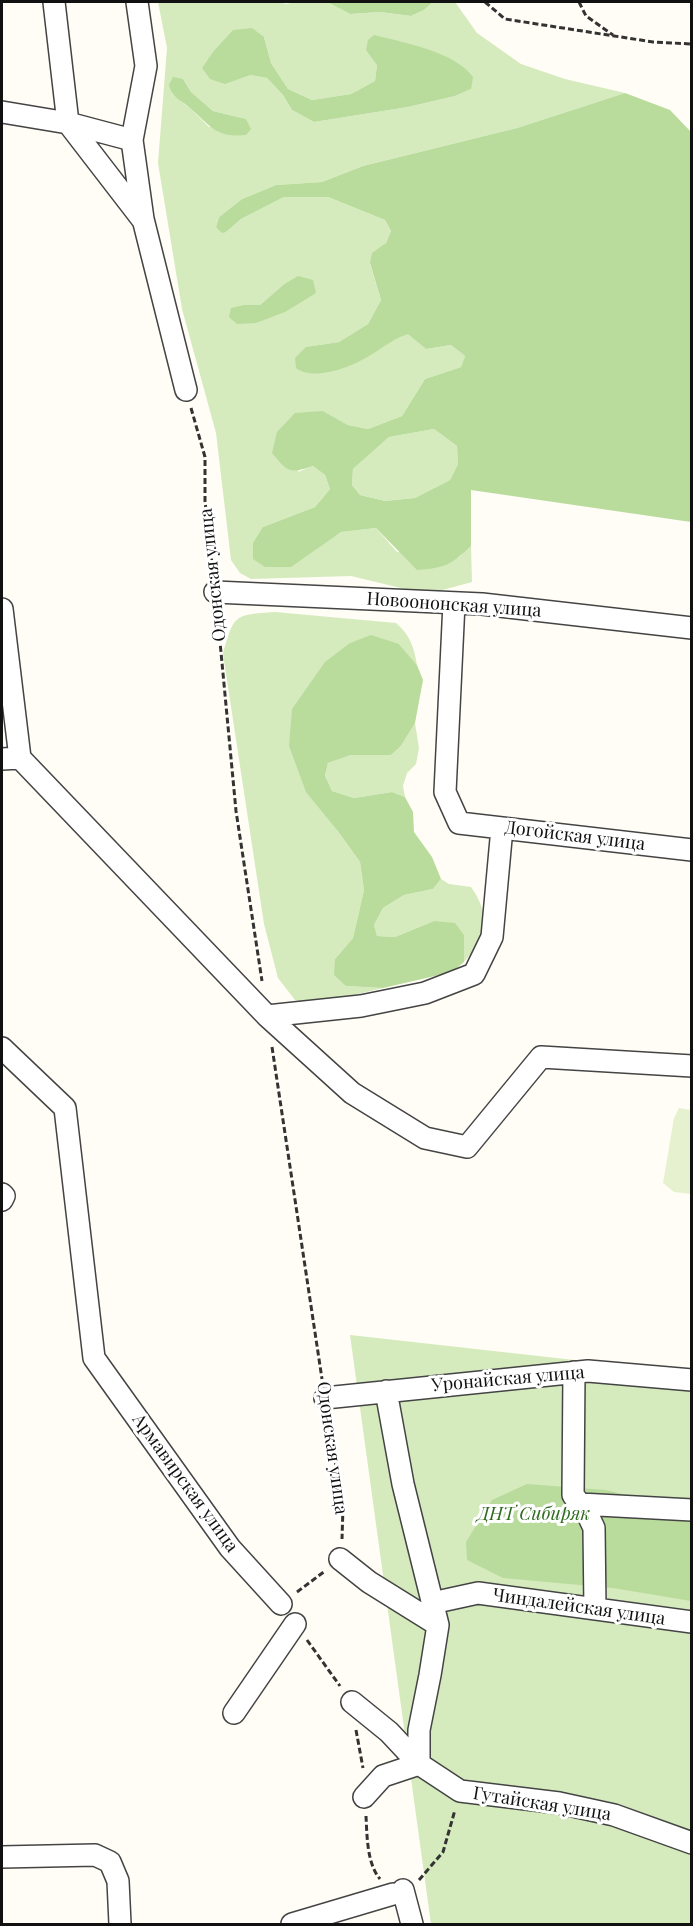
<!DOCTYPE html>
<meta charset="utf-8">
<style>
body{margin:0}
#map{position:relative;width:693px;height:1926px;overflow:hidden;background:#fffdf5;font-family:"Playfair Display",serif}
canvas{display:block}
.frame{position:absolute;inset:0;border:3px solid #111;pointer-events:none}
</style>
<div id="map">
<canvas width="693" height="1926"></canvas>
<div class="frame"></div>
</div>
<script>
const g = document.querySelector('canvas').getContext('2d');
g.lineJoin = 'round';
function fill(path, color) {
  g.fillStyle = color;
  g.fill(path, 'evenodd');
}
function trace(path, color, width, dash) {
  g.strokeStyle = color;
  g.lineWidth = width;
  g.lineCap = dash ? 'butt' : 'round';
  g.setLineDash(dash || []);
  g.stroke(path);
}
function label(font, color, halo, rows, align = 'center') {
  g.font = font + ' "Playfair Display",serif';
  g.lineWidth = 6;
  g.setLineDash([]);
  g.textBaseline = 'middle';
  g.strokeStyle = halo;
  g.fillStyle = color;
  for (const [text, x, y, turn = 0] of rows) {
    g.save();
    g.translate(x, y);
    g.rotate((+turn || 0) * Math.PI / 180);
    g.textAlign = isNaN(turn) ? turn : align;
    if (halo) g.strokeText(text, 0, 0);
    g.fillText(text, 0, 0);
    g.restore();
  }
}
fill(new Path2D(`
 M158 2H279L286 4 296 2H327L350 14 380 12 411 16 424 10 433 2H455L477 33 521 64 565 79 625 93 517 128 363 166 322 182 276 185 242 199 219 217 216 227 226 232 241 219 284 197H328L385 220 391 231 386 243 370 264 381 300 368 324 339 342 306 347 397 337 408 333 426 349 451 345 465 356 461 367 425 379 402 416 368 429 348 425 323 411 298 472 313 466 325 475 330 489 315 507 263 527 322 544 341 532 376 528 397 552 458 558 471 546 472 582 435 592 413 591 351 576 251 579 240 573 231 560 216 433 182 309 158 163 167 48ZM264 37 271 63 288 89 312 100 351 94 375 81 377 65 471 89 455 96 408 107 314 122 292 110 283 95 267 78 250 75ZM183 79 191 92 213 111 246 119 209 127 191 109 172 94ZM283 285 256 323 244 305H260Z
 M434 429 457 446 458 464 450 480 415 498 385 501 360 495 352 485 353 469 389 437Z
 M275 612 396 623C410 635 414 647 417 665L399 644 293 709 337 830 360 862 364 890 353 938 335 959 346 986 383 988 313 1005 295 1000 278 978 264 924 223 654C234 614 234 615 275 612Z
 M415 723 419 748 416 764 407 773 403 786 405 797 392 792 354 798 332 791 325 774 328 763 351 755H391L401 746Z
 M441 879 449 884 471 887C482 902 490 924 480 942 476 949 469 956 464 962V935L434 921 395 937 377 936 374 925 383 908 404 895 433 889Z
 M350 1335 691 1373V1924H431Z`), '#d5ebbd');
fill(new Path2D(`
 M327 2H433L424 10 411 16 380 12 350 14Z
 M252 28 264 37 271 63 288 89 312 100 351 94 375 81 377 65 366 50 368 40 374 35C404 43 454 51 473 77L471 89 455 96 408 107 314 122 292 110 283 95 267 78 250 75 225 84 210 79 202 68 213 52 233 30Z
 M173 77 183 79 191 92 213 111 246 119 251 129 246 135C216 138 212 127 191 109 181 99 173 100 169 85Z
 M625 93 670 110 691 132V522L471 490V546C451 565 445 568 417 570L376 528 341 532 291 567H265L253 559V543L263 527 315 507 330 489 325 475 313 466C289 474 288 472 272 453L277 432 295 413 323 411 348 425 368 429 402 416 425 379 461 367 465 356 451 345 426 349 408 334C389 340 376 354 358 362 342 370 311 380 296 368L295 358 306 347 339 342 368 324 381 300 370 263 372 253 386 243 391 231 385 220 328 197H284L241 219 226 232 222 233 216 227 219 217 242 199 276 185 322 182 363 166 517 128ZM434 429 457 446 458 464 450 480 415 498 385 501 360 495 352 485 353 469 389 437Z
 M298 276 313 280 316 293 285 312 256 323 237 324 229 317 231 308 244 305H260L283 285Z
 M371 635 399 644 417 665 423 680 415 723 401 746 391 755H351L328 763 325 775 332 791 354 798 392 792 405 797 413 812 414 832 432 857 441 879 433 889 404 895 383 908 374 925 377 936 395 937 434 921 455 923 464 935V962L452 972 383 988 346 986 334 975 335 959 353 938 364 890 360 862 337 830 306 792 289 746 292 709 325 662 350 643Z
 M527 1484 606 1490 691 1511V1601L613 1588 503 1578 467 1560 466 1542 492 1500Z`), '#b9dc9c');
fill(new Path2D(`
 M679 1108 691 1110V1194L674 1192 663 1183 674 1118Z`), '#e6f2cf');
const minor = new Path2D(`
 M54 2 68 123 142 219
 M137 2 146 66 132 140 143 219 186 390
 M2 112 68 123 132 140
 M215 592 482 604 692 628
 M454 603 445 792 459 823 692 850
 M2 609 20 758
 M2 759 20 758 267 1016 352 1093 425 1138 467 1147 541 1057 692 1066
 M267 1016 361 1006 425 993 474 974 492 937 502 828
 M2 1048 65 1108 94 1358 230 1548 281 1604
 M2 1194 4 1196 2 1200
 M574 1372 573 1495 587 1513 594 1528 595 1609
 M386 1391 403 1484 438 1625 430 1675 419 1730V1764
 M325 1398 588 1371 692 1380
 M580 1504 692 1510
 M340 1559 369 1582 438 1625
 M432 1603 478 1593 692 1622
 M352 1702 389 1732 419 1764
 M234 1713 295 1624
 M364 1797 383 1776 419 1764 460 1791 559 1803 614 1815 692 1843
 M2 1857 95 1855 110 1862 118 1881 120 1924
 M403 1890 412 1924
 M292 1924 393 1894`);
trace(minor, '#444', 24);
trace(new Path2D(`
 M485 2 505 19 653 42 692 44
 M579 2 586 16 613 35
 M191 408 205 457V501L213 573
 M217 610 236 811 262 981
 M272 1047 322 1379
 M328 1418 343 1507 342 1539
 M297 1592 325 1571
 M307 1640 340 1686
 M356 1730 363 1768
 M366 1816C367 1836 367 1864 380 1879
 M419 1880 443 1852 455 1810`), '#333', 3, [6, 3]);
trace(minor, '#fff', 21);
label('18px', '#111', '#fff', [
 ["Одонская улица",213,575,-96],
 ["Новоононская улица",454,605,4],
 ["Догойская улица",575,836,7],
 ["Уронайская улица",508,1379,-5],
 ["Одонская улица",332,1448,82],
 ["Армавирская улица",185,1483,54],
 ["Чиндалейская улица",579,1607,8],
 ["Гутайская улица",542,1804,9]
]);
label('italic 18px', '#2f6b1f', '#fff', [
 ["ДНТ Сибиряк",534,1514]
]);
</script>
